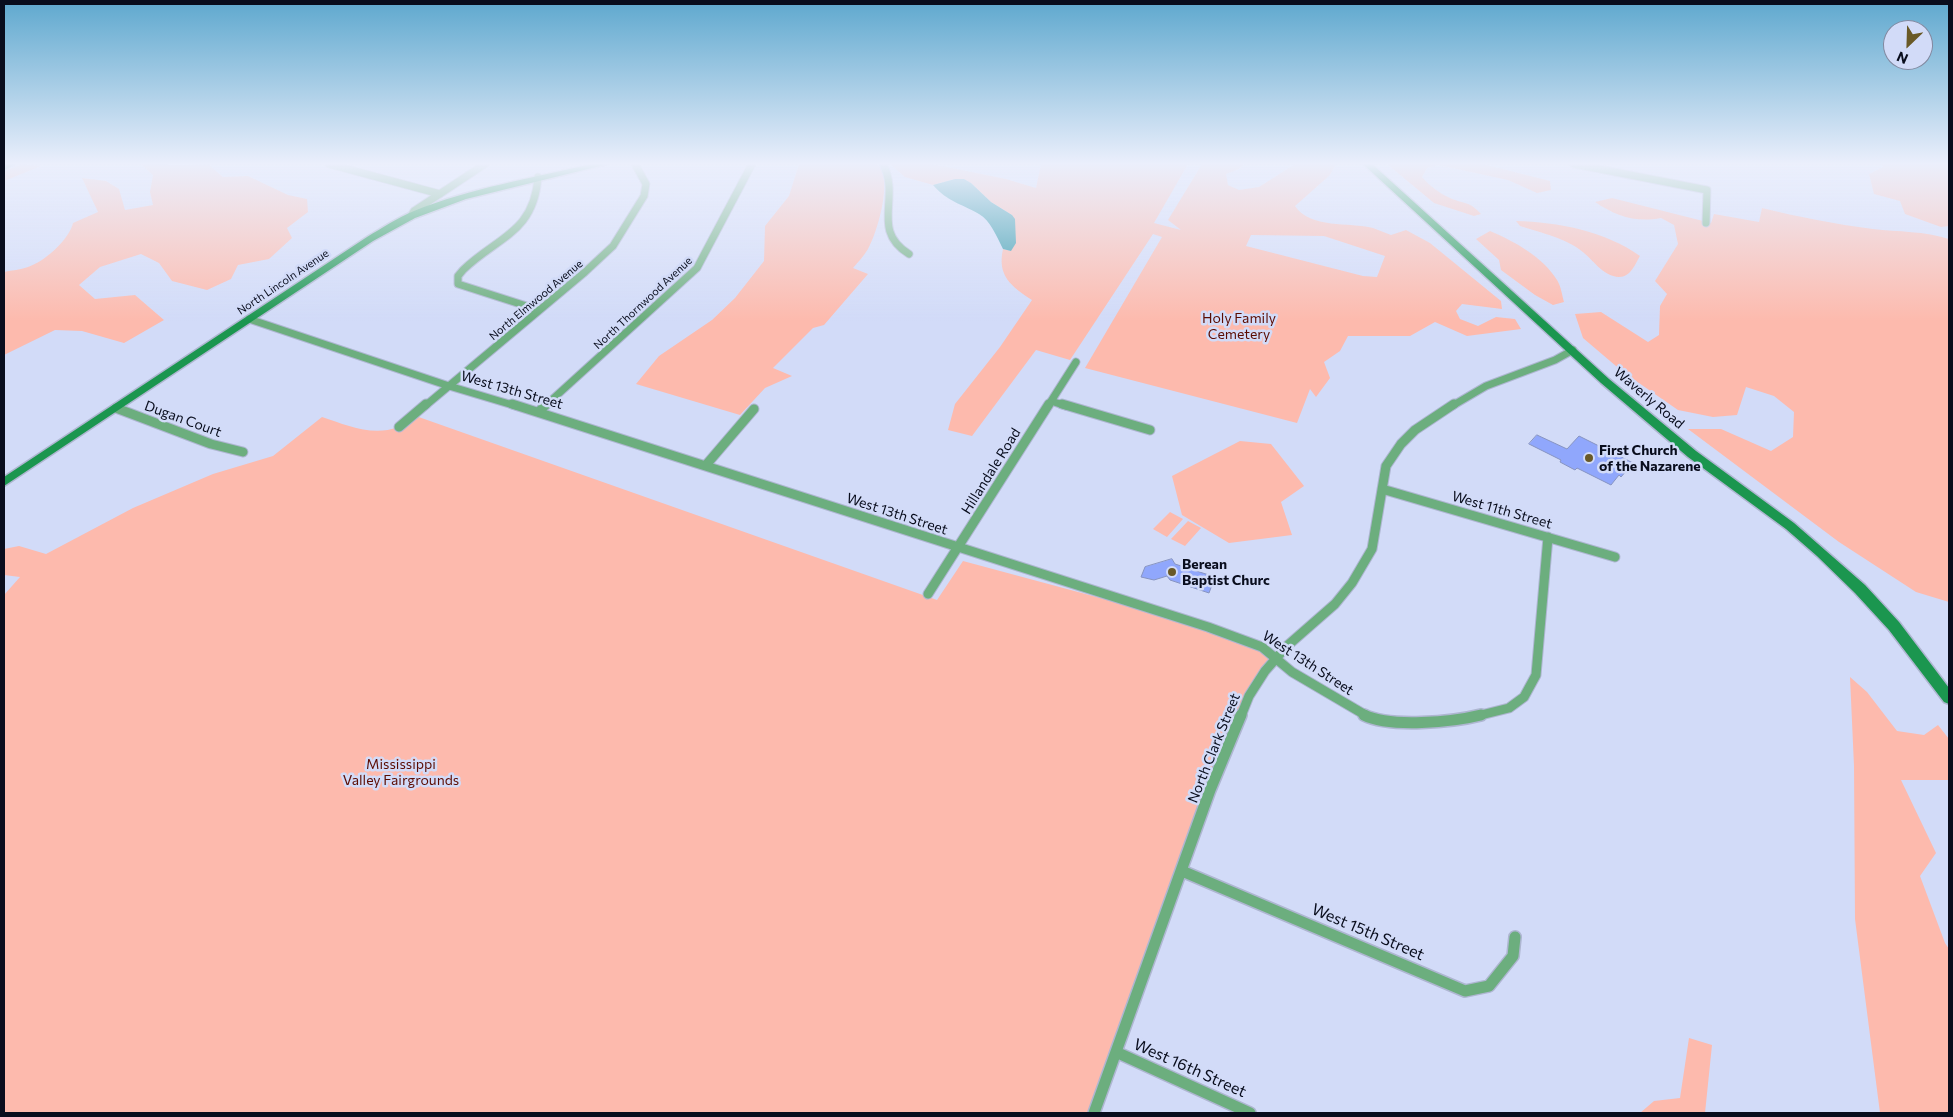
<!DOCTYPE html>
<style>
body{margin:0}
#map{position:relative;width:1953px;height:1117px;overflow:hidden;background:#d2dbf8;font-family:Commissioner,sans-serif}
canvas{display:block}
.frame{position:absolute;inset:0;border:5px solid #090d1d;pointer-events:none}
.north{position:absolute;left:1883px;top:20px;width:50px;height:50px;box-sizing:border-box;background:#d2dbf8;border:1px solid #8289a0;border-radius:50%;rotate:204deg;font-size:14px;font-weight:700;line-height:20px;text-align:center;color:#090d1d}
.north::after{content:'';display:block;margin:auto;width:18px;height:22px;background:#695927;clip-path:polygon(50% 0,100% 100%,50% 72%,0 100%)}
</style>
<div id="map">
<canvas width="1953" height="1117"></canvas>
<div class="frame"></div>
<div class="north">N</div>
</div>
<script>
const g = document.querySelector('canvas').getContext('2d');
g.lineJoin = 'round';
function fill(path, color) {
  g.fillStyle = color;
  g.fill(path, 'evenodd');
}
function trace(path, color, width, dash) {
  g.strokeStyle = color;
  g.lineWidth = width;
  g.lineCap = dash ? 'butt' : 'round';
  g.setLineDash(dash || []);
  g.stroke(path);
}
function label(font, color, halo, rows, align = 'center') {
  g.font = font + ' Commissioner,sans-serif';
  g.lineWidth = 5;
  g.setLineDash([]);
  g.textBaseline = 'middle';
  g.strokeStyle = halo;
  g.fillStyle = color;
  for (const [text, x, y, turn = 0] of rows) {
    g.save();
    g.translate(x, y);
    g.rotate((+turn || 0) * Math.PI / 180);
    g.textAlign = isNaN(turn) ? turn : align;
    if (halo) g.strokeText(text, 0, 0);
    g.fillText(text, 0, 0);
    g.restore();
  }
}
fill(new Path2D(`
 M23 164 41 166 4 181V171Z
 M141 164 209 165 223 177 248 176 288 195 307 199 308 212 287 228 292 238 269 259 238 265 231 279 207 290 172 281 159 263 141 254 100 267 79 285 95 299 135 295 164 320 124 343 82 331 55 330 4 355V272C12 270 20 270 28 267 44 262 69 240 73 223L98 212 82 178 106 181 119 189 125 210 153 205 150 192 153 175Z
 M799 164H877C894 178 877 233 868 249 864 256 858 262 853 268L868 274 824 325 813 328 773 368 792 376 765 388 740 415 636 384 659 356 712 320 735 298 764 261 765 226 789 196Z
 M890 164H932L1006 179 1036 188 1041 164H1188L1154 223 1181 230 1168 220 1202 164H1244L1239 169 1226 174 1228 185 1239 190 1259 187 1295 164H1336L1330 175 1295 206C1310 229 1350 222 1373 228 1379 230 1385 233 1391 235L1406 230 1430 243 1501 301 1502 309 1462 304 1456 311 1460 319 1478 326 1496 317 1515 319 1521 329 1467 336 1435 322 1410 336H1348L1340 351 1324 362 1330 378 1316 397 1310 389 1297 423 1085 368 1162 237 1153 234 1070 360 1036 350 972 436 948 430 955 404 1000 347 1032 300C1011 286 997 276 1003 249L1011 251 1012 215 991 202 971 183 964 179H955L933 185 905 177ZM1251 235 1324 236 1385 256 1377 277 1363 276 1246 246Z
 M1387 164H1483L1550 181 1551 190 1537 193 1508 180 1438 165 1427 168 1422 177C1430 186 1439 193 1450 198 1466 205 1468 200 1481 214L1474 216 1434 203Z
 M1882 164H1949V226L1941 227 1905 214 1900 201 1874 194 1869 174 1883 167Z
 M1612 198 1711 223 1714 214 1759 222 1762 208C1799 217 1835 224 1873 229 1898 232 1925 231 1949 239V602L1916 592 1839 542 1688 429H1721L1771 451 1793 437 1794 412 1774 396 1746 387 1737 415 1713 417 1678 410 1623 372 1583 338 1575 314 1601 312 1648 342 1659 335 1660 306 1667 294 1655 281 1678 244 1674 225 1661 218C1636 223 1616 216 1595 202Z
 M1516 221C1558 222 1605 231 1640 256 1635 264 1631 277 1619 277 1603 276 1595 262 1584 253 1567 238 1541 233 1520 226Z
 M1490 231C1514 241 1543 257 1557 280 1561 286 1562 295 1564 302L1553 305 1535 295 1501 270 1499 260 1476 239Z
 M413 415 937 600 963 561 1208 627 1262 647 1276 659 1249 696 1094 1113H4V595L20 577 4 575V549L19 546 46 554 133 508 213 474 273 456 322 417C346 425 373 437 398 427 403 425 409 418 413 415Z
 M1240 441 1271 444 1304 486 1281 502 1292 535 1229 543 1182 515 1172 476Z
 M1170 512 1183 519 1167 537 1153 529Z
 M1188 521 1201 528 1185 546 1171 539Z
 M1850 677 1867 692 1897 731 1924 735 1938 725 1949 739V780H1901L1936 853 1920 876 1945 943 1949 949V1113H1880L1855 919 1854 766Z
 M1689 1038 1712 1045 1705 1113H1640L1654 1101 1680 1098Z`), '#fdbaad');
fill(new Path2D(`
 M955 179H964L971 183 991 202 1012 215 1015 219 1016 243 1011 251 1003 249C997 237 990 220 979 214 960 203 948 202 933 185Z`), '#2f96a8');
const building = new Path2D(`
 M1537 435 1567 449 1579 436 1633 463 1621 477 1619 475 1611 485 1577 468 1575 470 1560 462 1561 460 1529 444Z
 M1172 559 1175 564 1215 577 1209 593 1170 580 1167 576 1154 580 1141 577 1145 567Z`);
fill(building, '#90a7fc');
trace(building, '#8794c1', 1);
const streetFar2 = new Path2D(`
 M329 164 440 194
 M883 164C901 198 870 230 909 254
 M1574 164 1707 190 1706 223
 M538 177C534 233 497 237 463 270L458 276V284L539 310
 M411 216 414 211 485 164
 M249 319 449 386 516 406
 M1051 401 1066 406
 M425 406 585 272 613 246 644 196 646 184 635 164
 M545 406 697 268 752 164
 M1048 406 1076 362
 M1452 406 1486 386 1555 360 1573 350`);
const streetFar1 = new Path2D(`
 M512 404 1208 627 1262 647 1292 672 1367 716
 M1062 404 1150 430
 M116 408 211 444 243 452
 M538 412 547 404
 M399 427 426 404
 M706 465 754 409
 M1382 489 1615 557
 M928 594 1049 404
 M1241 716 1249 696 1265 671 1287 646 1335 604 1352 583 1372 549 1386 466 1401 444 1415 430 1454 404
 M1477 716 1509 708 1524 697 1536 675 1548 537`);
const street = new Path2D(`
 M1364 715C1390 728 1453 722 1481 715
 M1182 871 1465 991 1489 986 1513 956 1515 937
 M1116 1052 1250 1113
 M1094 1113 1210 790 1241 715`);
const secondary = new Path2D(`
 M4 164H15L4 170Z
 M592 164H608L466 199 415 218 373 241 4 486V477L367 237C382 228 397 218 414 211 471 188 532 178 592 164Z
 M1363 164H1372L1609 379 1696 451 1794 523 1865 585 1899 622 1949 688V704L1944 702 1889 630 1855 593 1817 556 1786 529 1688 457 1601 383Z`);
trace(streetFar2, '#aeb6d1', 9);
trace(streetFar1, '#aeb6d1', 11);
trace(street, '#aeb6d1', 14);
trace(secondary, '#aeb6d1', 3);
trace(streetFar2, '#6cae7e', 7);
trace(streetFar1, '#6cae7e', 9);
trace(street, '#6cae7e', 11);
fill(secondary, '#1b964f');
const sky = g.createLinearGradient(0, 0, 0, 321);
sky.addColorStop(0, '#5ea8ce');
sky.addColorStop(0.51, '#ebeffc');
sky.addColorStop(1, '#ebeffc00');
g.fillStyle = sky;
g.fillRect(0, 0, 1953, 321);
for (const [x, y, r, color] of [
 [1589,458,5,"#695927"],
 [1172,572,5,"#695927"]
]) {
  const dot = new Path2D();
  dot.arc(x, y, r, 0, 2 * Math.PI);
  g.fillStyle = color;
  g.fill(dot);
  trace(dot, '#d2dbf8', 2);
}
label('11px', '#090d1d', '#d2dbf8', [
 ["North Lincoln Avenue",283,282,-34],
 ["North Elmwood Avenue",536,300,-40],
 ["North Thornwood Avenue",643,303,-43]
]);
label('14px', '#5b0c02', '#d2dbf8', [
 ["Holy Family",1239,318],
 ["Cemetery",1239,334],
 ["Mississippi",401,764],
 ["Valley Fairgrounds",401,780]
]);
label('14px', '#090d1d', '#d2dbf8', [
 ["West 13th Street",512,390,16],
 ["Waverly Road",1649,398,40],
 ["Dugan Court",183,419,20],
 ["Hillandale Road",991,471,-58],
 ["West 11th Street",1502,510,16],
 ["West 13th Street",897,514,18],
 ["West 13th Street",1308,663,33],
 ["North Clark Street",1214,748,-68]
]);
label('bold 14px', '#090d1d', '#d2dbf8', [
 ["First Church",1599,450],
 ["of the Nazarene",1599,466],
 ["Berean",1182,564],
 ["Baptist Churc",1182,580]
], 'left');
label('16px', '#090d1d', '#d2dbf8', [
 ["West 15th Street",1368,932,23],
 ["West 16th Street",1190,1068,24]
]);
</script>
